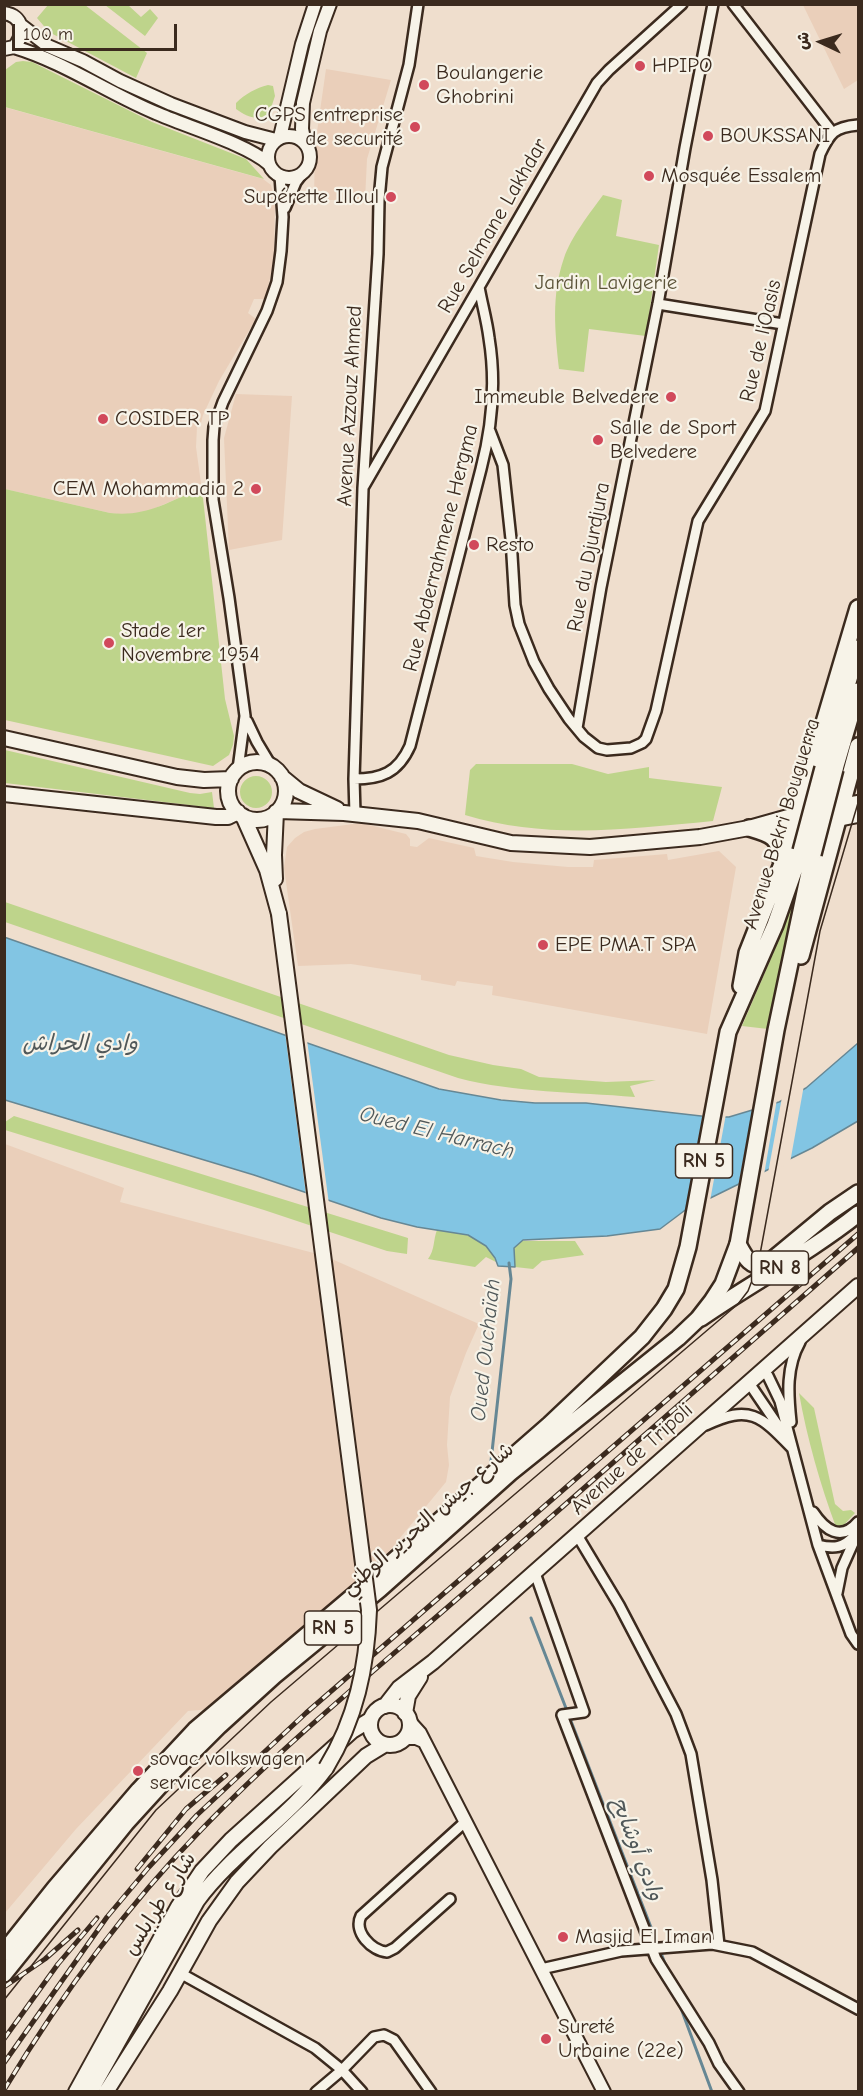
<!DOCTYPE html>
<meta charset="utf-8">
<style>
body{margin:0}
#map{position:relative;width:863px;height:2096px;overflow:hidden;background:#efdecd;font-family:"Comic Neue","Playpen Sans Arabic",sans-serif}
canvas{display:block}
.frame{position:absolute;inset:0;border:6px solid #3b2a1e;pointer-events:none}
.north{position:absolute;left:791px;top:12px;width:60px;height:60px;-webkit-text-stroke:4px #f7f3e8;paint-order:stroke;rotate:274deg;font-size:16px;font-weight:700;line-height:24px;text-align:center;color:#3b2a1e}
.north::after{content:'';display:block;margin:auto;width:21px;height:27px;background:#3b2a1e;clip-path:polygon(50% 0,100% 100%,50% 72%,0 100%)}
.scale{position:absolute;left:12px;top:24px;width:165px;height:27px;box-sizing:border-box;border:3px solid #3b2a1e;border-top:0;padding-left:8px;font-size:18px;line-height:21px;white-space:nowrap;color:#3b2a1e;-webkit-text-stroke:4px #f7f3e8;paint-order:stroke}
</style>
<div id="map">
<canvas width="863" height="2096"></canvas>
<div class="frame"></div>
<div class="north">ش</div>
<div class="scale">100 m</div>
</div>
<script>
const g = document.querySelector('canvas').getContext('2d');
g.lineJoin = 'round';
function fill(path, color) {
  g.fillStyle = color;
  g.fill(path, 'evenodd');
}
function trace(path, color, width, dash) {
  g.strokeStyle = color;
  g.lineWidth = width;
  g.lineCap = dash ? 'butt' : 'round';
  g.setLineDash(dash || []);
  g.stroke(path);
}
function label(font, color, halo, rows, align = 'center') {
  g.font = font + ' "Comic Neue","Playpen Sans Arabic",sans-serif';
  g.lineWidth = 4.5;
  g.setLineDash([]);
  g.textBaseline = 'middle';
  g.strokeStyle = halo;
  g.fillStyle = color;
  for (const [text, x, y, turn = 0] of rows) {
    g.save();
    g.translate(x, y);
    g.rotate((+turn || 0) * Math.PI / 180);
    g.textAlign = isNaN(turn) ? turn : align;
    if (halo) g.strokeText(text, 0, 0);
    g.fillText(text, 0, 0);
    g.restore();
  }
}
fill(new Path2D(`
 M803 5H858V80L844 89Z
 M326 69 391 80 367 159 365 200H314L315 146Z
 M4 107 263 179 271 185 275 201 274 258 266 299H254L248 313 256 319 219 381 203 415 201 423 197 427 196 447 203 498 197 490 151 510 140 514 125 515 110 513 5 489Z
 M236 394 292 396 282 540 229 550 224 438Z
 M361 823 406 834 410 839V846L417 847 429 838 474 848 476 856 513 862 568 867H593L594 860 667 854 668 860 719 851 736 867 707 1034 492 995 493 986 457 981 455 986 421 980V975L351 964 298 966 284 868 287 847 295 838 304 832 315 829Z
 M5 1144 124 1188 120 1202 325 1256 479 1324 466 1353 450 1397 447 1445 449 1465 446 1482 363 1583 222 1708 188 1711 76 1829 5 1913Z`), '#eacfba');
fill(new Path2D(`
 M48 5H85L147 53 136 78 49 32 37 18Z
 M105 5H128L141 17 150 9 158 18 145 36Z
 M23 61 32 62 152 122 246 159 264 179 5 107V70L16 62Z
 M268 85 273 86 275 96 269 114C257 121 247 117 236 109V103C245 94 256 88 268 85Z
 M603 195 622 200 616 236 659 245 646 336 589 329 584 372 559 369C555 332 551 295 564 258 571 237 590 213 603 195Z
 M5 489 110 513C145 517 166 503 197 490L203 498 225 699 234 736 233 745 229 755 213 766 5 720Z
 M5 750 190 793 200 794 212 792 214 808 5 783Z
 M476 764H572L608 774 649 767V778L722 787 713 821C628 829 547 840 465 815L470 770Z
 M240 792a16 16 0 1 1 32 0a16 16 0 1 1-32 0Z
 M806 863 768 1029 742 1026 775 949Z
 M5 902 449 1055 493 1065 521 1069 539 1077 606 1082 656 1080 630 1086 635 1097C576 1092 516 1093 458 1078L5 922Z
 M14 1116 408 1238 407 1254 387 1251 264 1210 5 1130V1122Z
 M437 1230C462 1232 487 1236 496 1262L486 1257 475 1267 428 1259C435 1250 433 1240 437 1230Z
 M519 1241H575L584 1255 542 1261 533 1269 515 1267 514 1248Z
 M799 1393 814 1408 835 1504 843 1511 851 1510 855 1513 842 1527H836C820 1484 807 1438 799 1393Z`), '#bed48b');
const water = new Path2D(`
 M4 937 439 1089 501 1100 535 1103H586L710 1117H729L779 1102 806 1088 858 1043V1121L812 1148 684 1211 660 1229 607 1236 523 1240 514 1248 515 1267 498 1266 495 1258 486 1246 468 1235 417 1227 381 1218 254 1175 5 1100Z`);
fill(water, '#82c5e3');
trace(water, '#668794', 1.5);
fill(new Path2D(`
 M285 1032 307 1040 329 1204 306 1195Z
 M804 1085 790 1163 768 1173 782 1097Z
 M777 1099 764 1175 738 1188 753 1107Z
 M703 1113 726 1114 710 1201 685 1214Z`), '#efdecd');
trace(new Path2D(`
 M491 1461 511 1279 509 1263
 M531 1618 666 1966
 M679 2003 712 2092`), '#668794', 3);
const minor = new Path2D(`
 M733 4 832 132
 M285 208 296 182 305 170
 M658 304 783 324
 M490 431 503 465 511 539 515 605 519 624 534 662 549 689 569 719 584 737 598 748 607 750 631 748 642 743 646 739 656 711 698 521 765 411 820 154C830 133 834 127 858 125
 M364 486 597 83 609 70 682 4
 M247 721 257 742 272 767
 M577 728 601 587 658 304 685 148 713 4
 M238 769 245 716 229 598 213 500V440L214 427 223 402 267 311 277 282 281 251 283 217 280 176
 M354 779C381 779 398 773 410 746L481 469C492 427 496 381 489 338 487 321 482 304 479 287
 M355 814 354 779 363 488 378 254 379 200 382 167 409 65 418 4
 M763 1371 768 1376 780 1401 818 1545 851 1634 858 1644
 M749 1383 783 1433
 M791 1422C788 1394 786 1367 800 1342
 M706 1425C750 1404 761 1416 792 1448
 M813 1512C825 1530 841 1542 858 1522
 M577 1535 619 1605 676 1714 691 1754 712 1880 719 1945
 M818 1545C834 1549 844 1548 855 1535
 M535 1573 584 1712 562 1715 656 1959 709 2043 719 2064 739 2092
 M837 1593 842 1568 858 1532
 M450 1899 395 1948 387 1952C372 1951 353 1932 361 1916L465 1822
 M541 1969 621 1951 712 1944 752 1952 858 2009
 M180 1973 315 2048 342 2070 362 2092
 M316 2092 342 2070 374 2037 384 2035 394 2040 431 2092`);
const tertiary = new Path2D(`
 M4 13C24 16 25 34 14 47L4 49
 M22 26 48 46 83 61 120 81 171 104 245 132 276 140
 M14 47C64 62 108 93 156 113 185 126 247 144 269 164
 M268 157a21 21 0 1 1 42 0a21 21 0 1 1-42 0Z
 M280 137 302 44 315 4
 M305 143 302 129 303 103 320 31 330 4
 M410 1722 420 1733 604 2092
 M405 1738H416L423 1741`);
const secondary = new Path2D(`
 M4 738 177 777 204 780 231 779
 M228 791a29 29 0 1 1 58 0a29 29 0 1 1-58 0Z
 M282 777 299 791 337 809
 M4 794 216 817H228L238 812
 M834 807 858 803
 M278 811 344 813 418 821 511 843 590 847 700 837 749 828 806 812
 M243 816 267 870 279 914
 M828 821 858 815
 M760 830 803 826
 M275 879 274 855 276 812
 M370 1725a20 20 0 1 1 40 0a20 20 0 1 1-40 0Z
 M385 1706 399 1688 433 1662 858 1286
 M405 1713 408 1696 420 1677
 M76 2092 178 1907 202 1871 231 1840 352 1731 370 1720
 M90 2092 197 1901C234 1851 289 1818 326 1768
 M106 2092 170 1991 209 1921 237 1882 270 1847 366 1756 384 1745`);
const primary = new Path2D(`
 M738 1244C745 1257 750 1268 766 1265L830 1212 858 1193
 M701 1318C753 1282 809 1253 858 1214`);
const trunk = new Path2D(`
 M823 768 858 648
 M835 769 858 691
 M749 828C769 834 780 836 781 860
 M801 956 858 746
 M741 986 747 953 782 864 858 608
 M4 1952 55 1888 139 1790 195 1730 365 1586 549 1425 642 1337 664 1309 676 1289 688 1247 728 1032 775 925 801 851
 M4 1974 126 1823 167 1778 219 1726 274 1676 380 1589 510 1473 678 1338 698 1319 712 1301 723 1284 738 1244 776 1030 813 854`);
trace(minor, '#3b2a1e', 14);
trace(tertiary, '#3b2a1e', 16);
trace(secondary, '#3b2a1e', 18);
trace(primary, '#3b2a1e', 20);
trace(trunk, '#3b2a1e', 20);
trace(minor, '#f7f3e8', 9);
trace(tertiary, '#f7f3e8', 12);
trace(secondary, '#f7f3e8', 14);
trace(primary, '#f7f3e8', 15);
trace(trunk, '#f7f3e8', 15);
trace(new Path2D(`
 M4 2000 156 1810 271 1702 738 1304 748 1291 758 1265 820 931 858 803`), '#3b2a1e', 1.5);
const rail = new Path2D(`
 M137 1869 186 1809 226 1775
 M4 1987 45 1959 78 1930
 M4 2039 58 1964 97 1918
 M4 2063 107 1917 149 1867 197 1815 306 1713 858 1234
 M4 2090C60 1997 125 1908 201 1830 285 1743 380 1666 471 1587 600 1474 729 1361 858 1248`);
trace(rail, '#3b2a1e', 5);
trace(rail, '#f7f3e8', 3, [9]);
const secondaryBridge = new Path2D(`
 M279 914 369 1610C367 1667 356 1719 326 1768`);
const trunkBridge = new Path2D(`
 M801 851 823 768
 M813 854 835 769`);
trace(secondaryBridge, '#3b2a1e', 18, []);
trace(trunkBridge, '#3b2a1e', 20, []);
trace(secondaryBridge, '#f7f3e8', 14);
trace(trunkBridge, '#f7f3e8', 15);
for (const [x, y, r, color] of [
 [640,66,6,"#d1495b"],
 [424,85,6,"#d1495b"],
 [415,127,6,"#d1495b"],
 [708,136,6,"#d1495b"],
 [649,176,6,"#d1495b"],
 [391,197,6,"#d1495b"],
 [671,397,6,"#d1495b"],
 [103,419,6,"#d1495b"],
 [598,440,6,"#d1495b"],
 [256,489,6,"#d1495b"],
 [474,545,6,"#d1495b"],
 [109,643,6,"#d1495b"],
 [543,945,6,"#d1495b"],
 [138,1771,6,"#d1495b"],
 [563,1937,6,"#d1495b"],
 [546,2039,6,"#d1495b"]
]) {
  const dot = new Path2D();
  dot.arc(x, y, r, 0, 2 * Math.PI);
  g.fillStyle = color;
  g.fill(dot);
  trace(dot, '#f7f3e8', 2);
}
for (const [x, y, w] of [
 [704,1161,57],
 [780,1268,57],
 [333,1628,57]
]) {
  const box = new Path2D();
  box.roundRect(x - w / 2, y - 17, w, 34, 4.5);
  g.fillStyle = '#f7f3e8';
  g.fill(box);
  trace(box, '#3b2a1e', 1.5);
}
label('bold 20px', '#3b2a1e', null, [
 ["RN 5",704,1161],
 ["RN 8",780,1268],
 ["RN 5",333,1628]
]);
label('21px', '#3b2a1e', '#f7f3e8', [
 ["HPIPO",652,66],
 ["Boulangerie",436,73],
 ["Ghobrini",436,97],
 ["CGPS entreprise",403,115,"right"],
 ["de securité",403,139,"right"],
 ["BOUKSSANI",720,136],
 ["Mosquée Essalem",661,176],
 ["Supérette Illoul",379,197,"right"],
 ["Immeuble Belvedere",659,397,"right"],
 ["COSIDER TP",115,419],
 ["Salle de Sport",610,428],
 ["Belvedere",610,452],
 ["CEM Mohammadia 2",244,489,"right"],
 ["Resto",486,545],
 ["Stade 1er",121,631],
 ["Novembre 1954",121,655],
 ["EPE PMA.T SPA",555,945],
 ["sovac volkswagen",150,1759],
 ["service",150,1783],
 ["Masjid El Iman",575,1937],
 ["Sureté",558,2027],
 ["Urbaine (22e)",558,2051]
], 'left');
label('21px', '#3b2a1e', '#f7f3e8', [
 ["Rue Selmane Lakhdar",493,226,-60],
 ["Rue de l'Oasis",761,341,-77],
 ["Avenue Azzouz Ahmed",350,406,-87],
 ["Rue Abderrahmene Hergma",441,548,-76],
 ["Rue du Djurdjura",589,557,-79],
 ["Avenue Bekri Bouguerra",782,824,-73],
 ["Avenue de Tripoli",632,1459,-42],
 ["شارع جيش التحرير الوطني",428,1519,-41],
 ["شارع طرابلس",160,1904,-58]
]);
label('21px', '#5c5439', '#f7f3e8', [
 ["Jardin Lavigerie",606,283]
]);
label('italic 22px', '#505859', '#f7f3e8', [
 ["وادي الحراش",80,1044],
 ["Oued El Harrach",437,1133,14],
 ["Oued Ouchaïah",486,1350,-84],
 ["وادي أوشايح",637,1849,69]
]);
</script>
